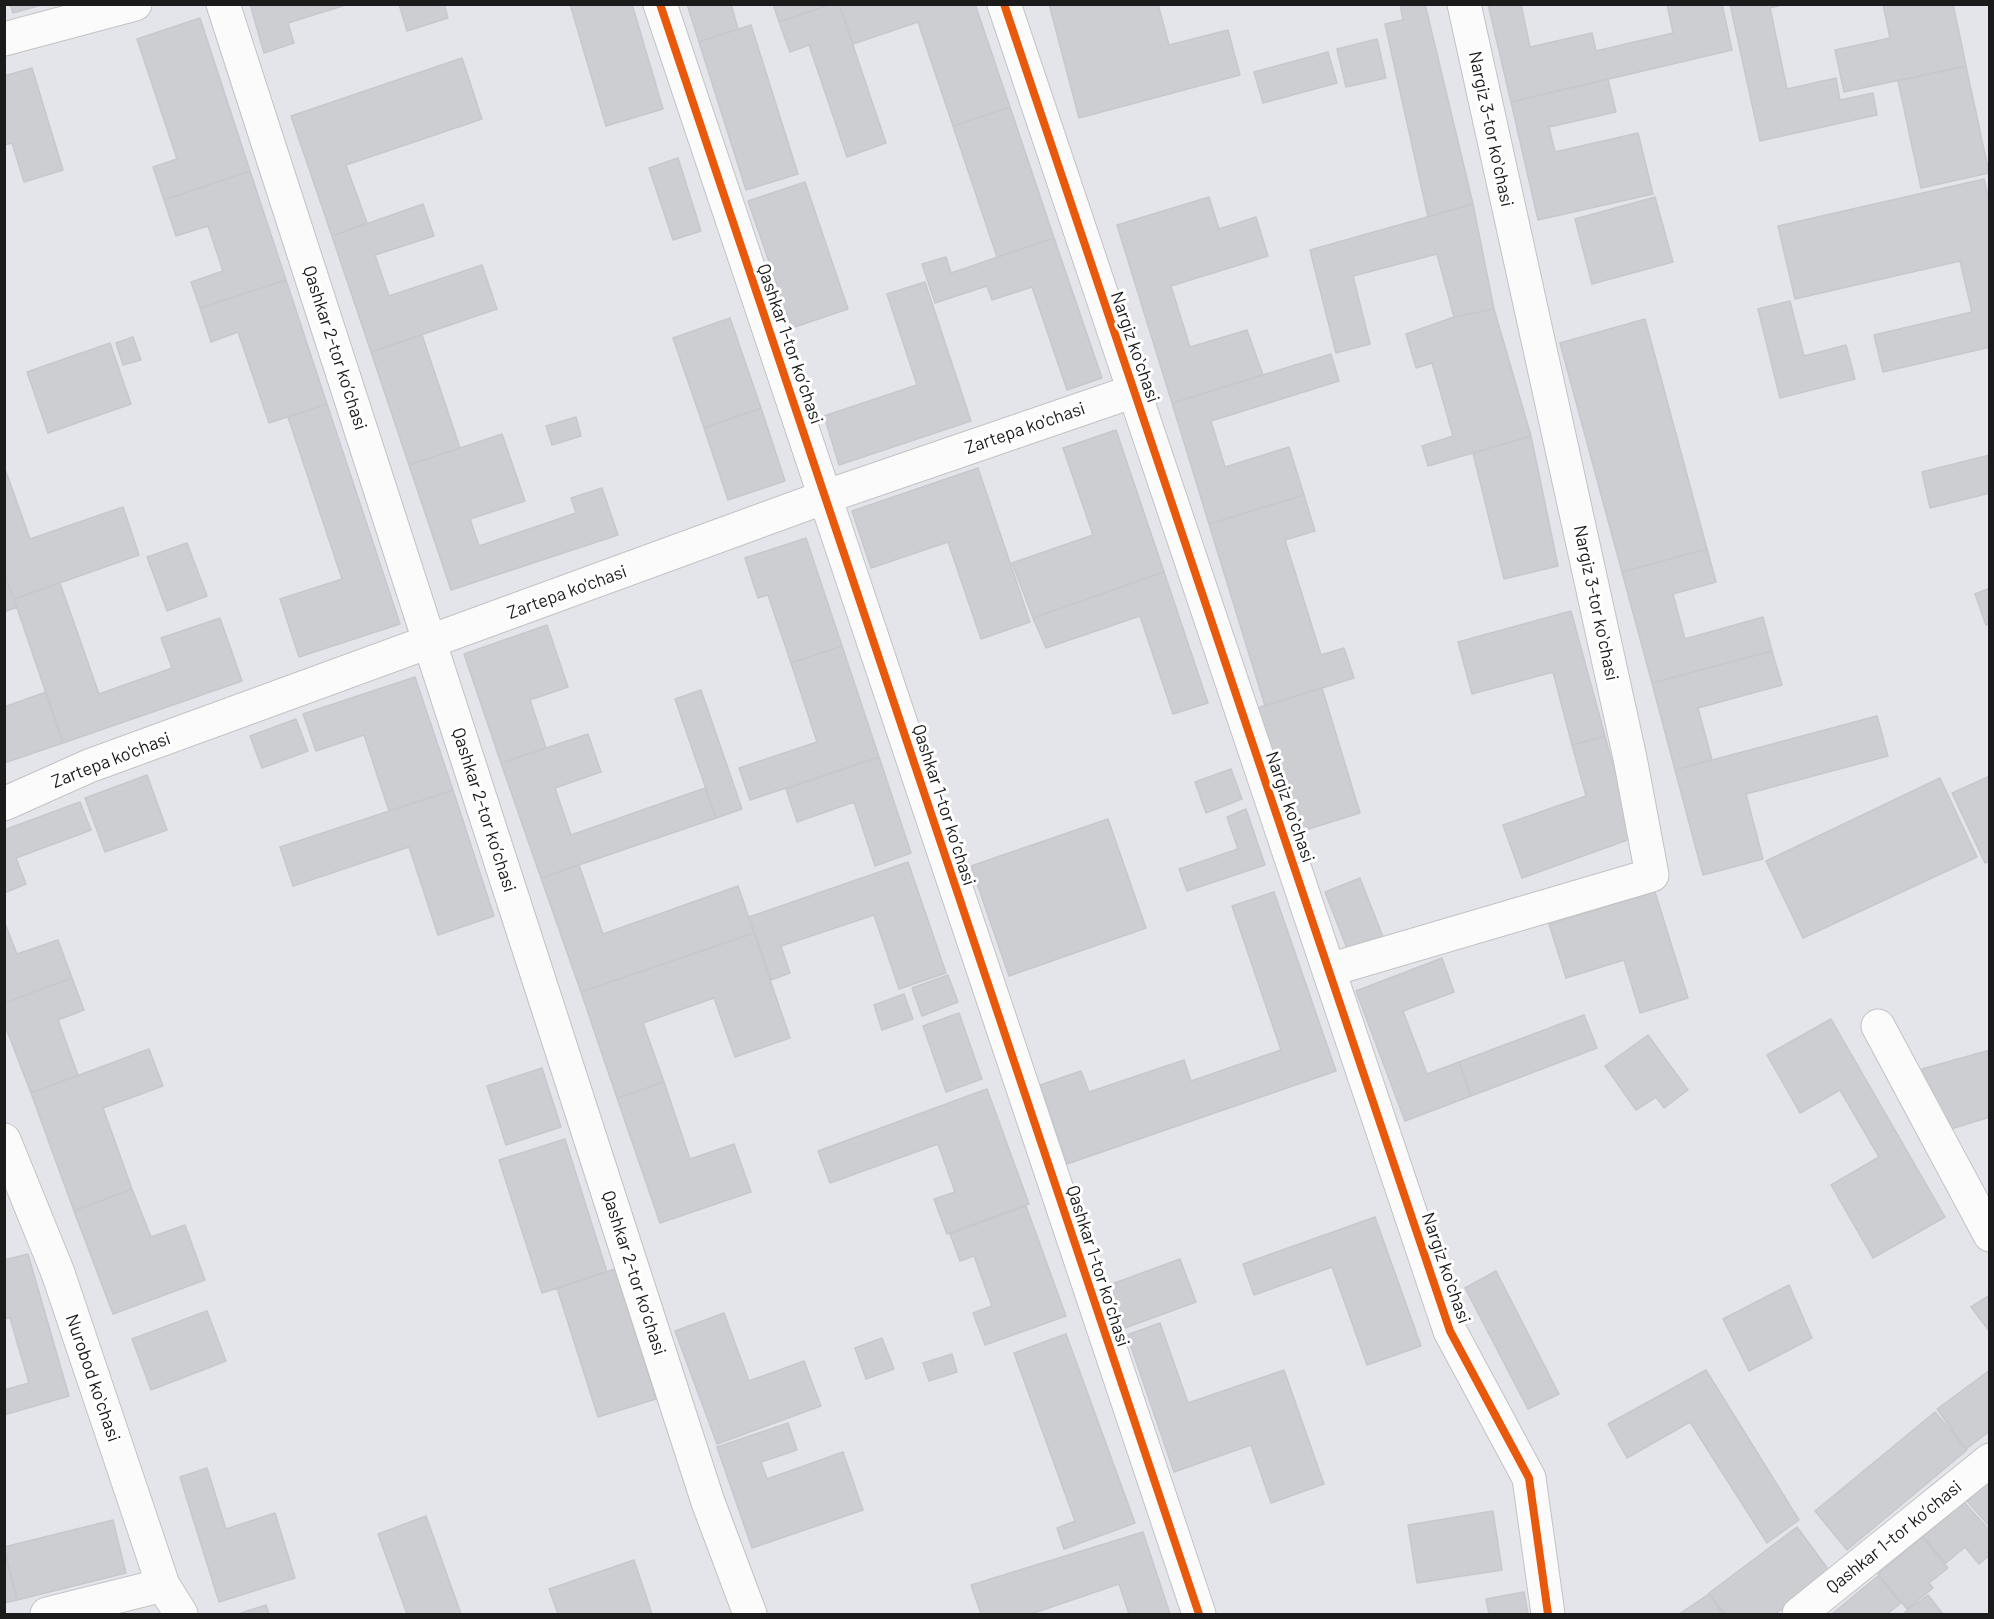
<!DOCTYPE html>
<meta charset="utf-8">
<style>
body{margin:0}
#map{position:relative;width:1994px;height:1619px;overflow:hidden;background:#e4e5ea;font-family:Barlow,sans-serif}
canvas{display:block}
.frame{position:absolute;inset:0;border:6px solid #1b1b1b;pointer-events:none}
</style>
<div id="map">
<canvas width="1994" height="1619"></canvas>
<div class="frame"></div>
</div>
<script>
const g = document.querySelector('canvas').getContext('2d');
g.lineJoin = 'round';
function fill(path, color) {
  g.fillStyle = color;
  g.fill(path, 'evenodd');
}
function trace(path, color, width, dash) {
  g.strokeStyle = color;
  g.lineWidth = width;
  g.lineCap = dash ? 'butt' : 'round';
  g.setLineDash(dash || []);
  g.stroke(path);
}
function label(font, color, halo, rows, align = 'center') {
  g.font = font + ' Barlow,sans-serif';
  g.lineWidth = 6;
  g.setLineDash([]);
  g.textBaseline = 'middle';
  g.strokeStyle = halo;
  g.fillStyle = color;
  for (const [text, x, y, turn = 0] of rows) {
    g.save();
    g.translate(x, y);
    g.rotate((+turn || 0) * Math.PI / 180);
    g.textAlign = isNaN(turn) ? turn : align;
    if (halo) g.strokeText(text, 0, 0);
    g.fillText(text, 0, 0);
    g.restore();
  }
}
const building = new Path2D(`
 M10 4H45L13 13Z
 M250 4H349L288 23 294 43 264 53Z
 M399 4H444L448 18 407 31Z
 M570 4H632L663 109 606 126Z
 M687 4H731L738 29 699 42Z
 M773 4H832L779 22Z
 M832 4H839L886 143 847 157 809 45 790 52 779 22Z
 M839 4H975L1010 107 953 126 918 22 853 44Z
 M1049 4H1158L1169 45 1228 30 1240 75 1079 118Z
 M1400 4H1425L1473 204 1428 217 1385 24 1403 20Z
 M1488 4H1521L1530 47 1592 33 1596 51 1673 33 1667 4H1722L1732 50 1511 102Z
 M1730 4H1785L1770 8 1787 89 1836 78 1840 100 1873 93 1877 115 1760 141Z
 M1883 4H1953L1966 66 1844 92 1835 50 1890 38Z
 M200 18 250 171 164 200 153 167 177 159 137 39Z
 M751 25 798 174 746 190 699 42Z
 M1377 39 1386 78 1346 87 1337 49Z
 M1328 52 1337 83 1263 103 1254 72Z
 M462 58 482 119 346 165 367 223 332 236 291 116Z
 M1966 66 1989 173 1921 188 1898 81Z
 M32 68 63 170 24 182 12 143 4 145V76Z
 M1608 79 1616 112 1549 127 1555 152 1638 133 1653 194 1538 220 1511 102Z
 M1010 107 1054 238 997 257 953 126Z
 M678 158 701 231 673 240 649 168Z
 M250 171 286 280 200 308 191 282 223 271 208 226 176 236 164 200Z
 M1984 179 1990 204V347L1883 372 1874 335 1972 312 1960 261 1795 299 1778 226Z
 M805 182 848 309 792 328 748 201Z
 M1209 197 1219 229 1256 217 1268 256 1171 286 1190 347 1247 330 1263 375 1172 403 1117 225Z
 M1655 197 1673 262 1592 284 1575 219Z
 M423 204 434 236 375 255 389 296 482 265 497 309 371 352 332 236Z
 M1473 204 1494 309 1454 317 1437 254 1353 276 1370 344 1336 353 1310 250Z
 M1054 238 1102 378 1067 390 1032 287 992 300 987 286 935 303 922 264 946 257 951 273Z
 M286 280 327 404 269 423 238 332 211 342 200 308Z
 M925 282 971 421 839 465 824 416 917 385 887 294Z
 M1790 301 1804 356 1846 345 1855 379 1780 398 1758 309Z
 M1494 309 1531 436 1428 466 1422 446 1453 436 1432 363 1416 368 1406 334 1454 317Z
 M730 318 761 408 704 428 673 338Z
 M1645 319 1707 549 1622 572 1560 343Z
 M422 335 460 448 409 465 371 352Z
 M133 337 141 360 123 365 116 343Z
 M110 343 131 404 48 433 27 372Z
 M1331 354 1339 381 1211 421 1225 467 1289 447 1304 495 1209 524 1172 403Z
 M327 404 400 624 299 657 280 599 342 579 288 417Z
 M761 408 785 481 728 500 704 428Z
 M576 417 581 436 552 445 546 426Z
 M1116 430 1164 572 1033 618 1012 563 1093 535 1063 448Z
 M502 434 525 501 470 519 479 546 576 513 571 498 602 488 618 535 451 590 409 465Z
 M1531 436 1558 566 1504 579 1473 453Z
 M1990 455V493L1930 508 1922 472Z
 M4 466 30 539 123 507 139 555 14 599 4 572Z
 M978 468 1030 622 981 639 948 542 871 568 852 511Z
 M1304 495 1315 531 1285 540 1321 655 1344 648 1354 678 1265 706 1209 524Z
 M806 538 842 646 791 663 768 595 758 598 745 558Z
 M187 543 207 596 167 611 147 557Z
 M1707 549 1716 582 1673 594 1685 639 1763 617 1772 651 1652 683 1622 572Z
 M4 572 17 607 4 612Z
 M1164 572 1208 703 1173 714 1140 616 1046 648 1033 618Z
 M60 583 99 694 172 668 161 638 220 618 242 681 63 743 14 599Z
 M1990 588V623L1986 625 1975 594Z
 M1571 611 1605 736 1572 745 1553 672 1472 694 1458 642Z
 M547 625 568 687 530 700 546 748 501 763 464 654Z
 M842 646 879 757 750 800 739 768 817 742 791 663Z
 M1772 651 1782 685 1698 708 1712 760 1675 770 1652 683Z
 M415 677 453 790 389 811 364 735 316 751 303 714Z
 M1322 688 1360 813 1296 833 1257 708Z
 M701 690 742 809 716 818 675 699Z
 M46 692 63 743 4 763V707Z
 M1877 716 1888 756 1746 794 1763 859 1703 875 1675 770Z
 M296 719 308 751 262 768 250 736Z
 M588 734 601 772 555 788 571 835 705 788 716 818 541 878 501 763Z
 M1605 736 1633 838 1522 878 1503 825 1586 796 1572 745Z
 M879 757 911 853 875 866 854 802 797 822 786 789Z
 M1231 769 1242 799 1206 813 1195 782Z
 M147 775 167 830 105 852 85 798Z
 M1990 776V861L1985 863 1952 793Z
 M1940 778 1977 857 1803 938 1766 861Z
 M453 790 494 916 438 935 409 847 293 886 280 847Z
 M80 802 91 830 16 858 26 884 4 893V830Z
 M1246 809 1265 865 1187 891 1179 869 1238 849 1227 817Z
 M1108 819 1146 928 1009 976 971 866Z
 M908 862 946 973 899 989 874 915 781 946 790 973 771 980 749 917Z
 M579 865 603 934 738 886 754 933 581 992 541 878Z
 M1360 878 1383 937 1348 951 1325 892Z
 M1274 892 1336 1071 1067 1164 1040 1085 1081 1071 1089 1092 1184 1060 1191 1081 1281 1050 1232 906Z
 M1655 892 1688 998 1640 1013 1624 960 1566 978 1549 924Z
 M4 921 17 954 58 940 72 978 4 1003Z
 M754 933 790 1038 735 1057 714 998 643 1023 664 1082 617 1098 581 992Z
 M1442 958 1454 992 1403 1011 1427 1074 1459 1062 1471 1096 1405 1121 1356 991Z
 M948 975 958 1002 922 1016 912 988Z
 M72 978 84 1010 58 1020 78 1075 31 1093 4 1023V1003Z
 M904 994 913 1019 882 1030 874 1005Z
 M959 1013 982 1079 946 1092 923 1026Z
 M1584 1015 1597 1048 1471 1096 1459 1062Z
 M1831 1019 1945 1217 1873 1258 1831 1185 1879 1157 1840 1090 1800 1113 1767 1055Z
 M1648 1035 1688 1090 1664 1108 1656 1097 1636 1110 1605 1066Z
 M149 1049 163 1086 103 1108 132 1189 74 1211 31 1093Z
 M1990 1050V1117L1944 1131 1922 1069Z
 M542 1068 561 1127 506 1145 487 1086Z
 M664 1082 690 1159 734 1144 751 1192 660 1223 617 1098Z
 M987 1089 1029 1204 947 1234 934 1199 955 1192 938 1144 830 1183 818 1151Z
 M565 1139 607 1272 542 1293 499 1160Z
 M132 1189 151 1237 185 1225 205 1280 113 1314 74 1211Z
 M1026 1206 1066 1316 985 1345 973 1313 992 1306 974 1256 960 1261 950 1234Z
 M1375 1217 1421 1346 1367 1365 1332 1267 1254 1295 1243 1264Z
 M28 1254 69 1396 4 1415V1390L29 1383 10 1318 4 1319V1260Z
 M1180 1259 1196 1302 1125 1328 1109 1285Z
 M615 1269 656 1399 598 1417 557 1288Z
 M1496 1271 1559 1394 1528 1409 1465 1288Z
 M1789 1285 1812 1338 1749 1371 1723 1319Z
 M1990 1295V1332L1971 1307Z
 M207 1311 226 1361 151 1390 132 1339Z
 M724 1313 749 1381 804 1361 821 1406 717 1444 675 1331Z
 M1160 1323 1188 1403 1284 1370 1324 1484 1271 1503 1251 1445 1174 1472 1127 1335Z
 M1066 1334 1135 1523 1064 1549 1057 1528 1075 1521 1014 1353Z
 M882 1338 894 1369 866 1379 855 1348Z
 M952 1354 957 1372 929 1381 923 1363Z
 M1706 1370 1799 1520 1767 1543 1690 1422 1627 1458 1608 1424Z
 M1990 1370V1431L1966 1449 1937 1409Z
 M1935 1412 1967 1450 1847 1550 1815 1511Z
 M788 1423 797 1450 761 1462 767 1479 843 1452 863 1510 752 1548 717 1447Z
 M207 1468 226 1529 275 1513 295 1578 219 1602 180 1477Z
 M1990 1481V1527L1967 1501Z
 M1964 1502 1990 1531V1555L1979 1564 1965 1547 1946 1563 1923 1536Z
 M1493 1511 1502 1570 1417 1583 1408 1525Z
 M426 1516 461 1614H407L378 1534Z
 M113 1520 126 1573 17 1600 4 1547Z
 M1797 1527 1831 1573 1775 1614H1725L1709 1593Z
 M1143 1532 1170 1614H1129L1119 1584 1031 1614H981L971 1585Z
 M1922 1537 1948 1568 1929 1583 1933 1588 1907 1609 1878 1574Z
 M4 1550 17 1600 4 1603Z
 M634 1560 652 1614H558L549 1589Z
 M1878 1576 1901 1603 1887 1614H1832Z
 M1524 1592 1528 1614H1489L1486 1599Z
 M1709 1594 1723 1614H1679Z
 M1928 1595 1943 1614H1907L1905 1612Z
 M266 1605 269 1614H238Z`);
fill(building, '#cdced2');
trace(building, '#c6c8cd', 1.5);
const minor = new Path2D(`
 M223 4 708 1502 750 1614
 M660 4 1199 1614
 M1004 4 1450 1331 1529 1478 1548 1614
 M4 39 135 4
 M4 804 89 766 825 497 1134 391
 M1329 970 1652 875 1630 758 1464 4
 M1878 1026 1990 1235
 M4 1140 58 1273 163 1585 181 1614
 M47 1614 163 1585
 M1799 1614 1990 1460`);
trace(minor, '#c3c3c5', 35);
trace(minor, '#fbfbfc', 33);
trace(new Path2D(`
 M660 4 1199 1614
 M1004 4 1450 1331 1529 1478 1548 1614`), '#e8590c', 8);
label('18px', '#1b1b1b', '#fff', [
 ["Nargiz 3-tor koʻchasi",1491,129,78],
 ["Qashkar 1-tor koʼchasi",790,344,71],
 ["Nargiz koʻchasi",1135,347,71],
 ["Qashkar 2-tor koʼchasi",335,348,72],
 ["Zartepa ko'chasi",1025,428,-19],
 ["Zartepa ko'chasi",567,592,-20],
 ["Nargiz 3-tor koʻchasi",1596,603,78],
 ["Zartepa ko'chasi",111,760,-21],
 ["Qashkar 1-tor koʼchasi",944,805,72],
 ["Nargiz koʻchasi",1290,807,71],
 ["Qashkar 2-tor koʼchasi",484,810,72],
 ["Qashkar 1-tor koʼchasi",1098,1266,72],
 ["Nargiz koʻchasi",1446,1268,71],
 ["Qashkar 2-tor koʼchasi",634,1273,72],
 ["Nurobod koʻchasi",93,1378,71],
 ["Qashkar 1-tor koʼchasi",1894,1537,-39]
]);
</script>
